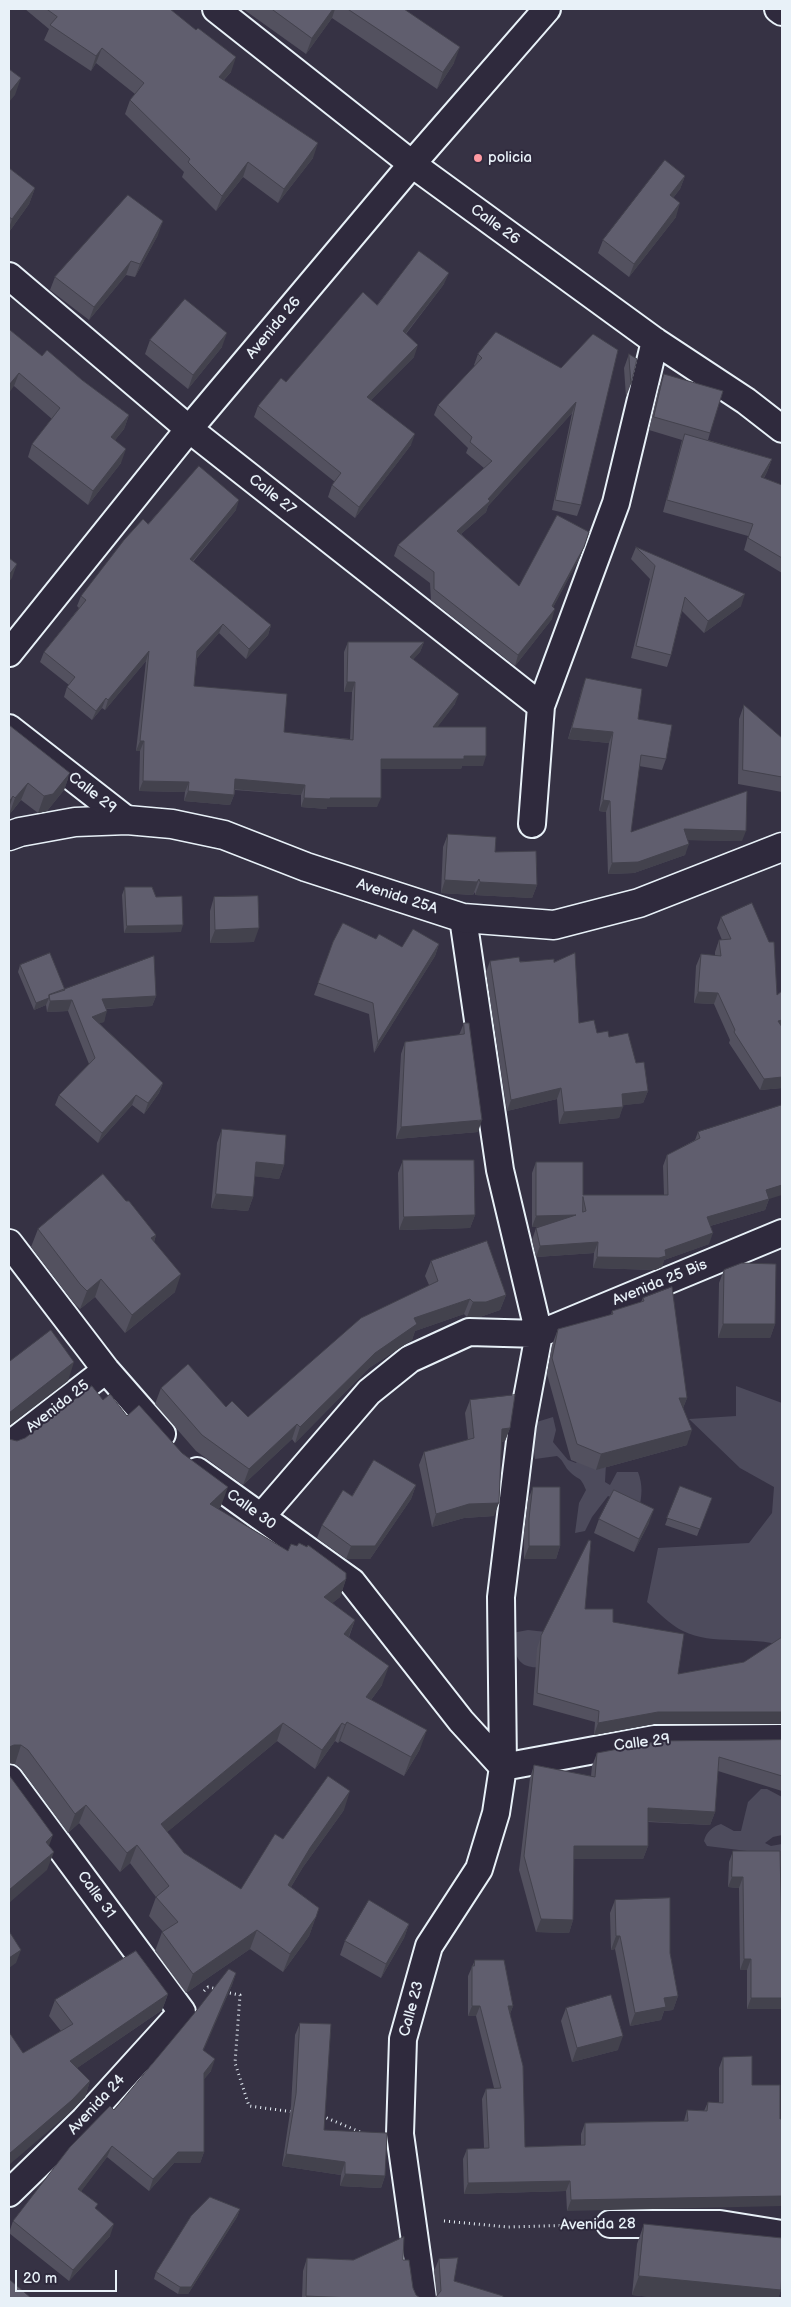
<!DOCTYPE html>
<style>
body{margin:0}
#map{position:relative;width:791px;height:2307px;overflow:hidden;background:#363244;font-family:"Balsamiq Sans",sans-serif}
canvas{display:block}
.frame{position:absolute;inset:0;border:10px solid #e8f1f8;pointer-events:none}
.scale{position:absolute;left:15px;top:2270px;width:102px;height:22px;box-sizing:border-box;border:2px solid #e8f1f8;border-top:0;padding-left:6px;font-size:15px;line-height:18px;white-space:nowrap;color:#e8f1f8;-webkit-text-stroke:4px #2f2a3d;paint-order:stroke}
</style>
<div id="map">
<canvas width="791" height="2307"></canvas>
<div class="frame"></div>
<div class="scale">20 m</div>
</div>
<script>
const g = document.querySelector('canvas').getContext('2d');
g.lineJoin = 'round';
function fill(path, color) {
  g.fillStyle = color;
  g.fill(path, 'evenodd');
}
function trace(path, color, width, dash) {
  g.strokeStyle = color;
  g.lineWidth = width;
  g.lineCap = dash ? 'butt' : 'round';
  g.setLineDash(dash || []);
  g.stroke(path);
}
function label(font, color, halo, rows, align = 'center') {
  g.font = font + ' "Balsamiq Sans",sans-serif';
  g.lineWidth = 4;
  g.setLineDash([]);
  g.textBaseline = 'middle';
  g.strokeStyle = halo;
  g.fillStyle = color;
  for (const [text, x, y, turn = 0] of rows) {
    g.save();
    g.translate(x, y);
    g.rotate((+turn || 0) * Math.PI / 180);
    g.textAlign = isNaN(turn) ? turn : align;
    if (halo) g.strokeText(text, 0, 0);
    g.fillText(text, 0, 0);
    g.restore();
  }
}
fill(new Path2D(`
 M736 1386 782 1403V1646C751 1635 713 1646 683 1631 670 1625 658 1612 647 1602L658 1548 749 1543 772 1513 774 1487 740 1468 689 1419 736 1416Z
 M553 1417 556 1430 553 1442 568 1460 576 1463 580 1457 606 1464 605 1482 610 1485 617 1472H638C643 1485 642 1496 639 1509L608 1496 592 1517 585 1531 575 1533 579 1503 586 1490C580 1475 579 1481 570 1472 564 1467 565 1462 557 1456L535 1459 530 1424Z
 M528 1630 555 1633 561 1669C526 1666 516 1673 512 1633Z
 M761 1789H767L782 1797V1835L773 1837 765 1843 771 1846 782 1844V1867L774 1865 747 1851 707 1846 704 1841C706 1832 713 1826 721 1824L734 1831H741L748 1802Z`), '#4d4b5c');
const street = new Path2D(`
 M216 9 412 164 655 341 746 401 782 429
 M778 9 782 12
 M9 276 189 429 541 706
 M9 653 189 429 412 164 547 9
 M9 728 127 820
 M532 824 541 706 616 503 655 341
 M9 1243 106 1370 162 1434
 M9 1445 106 1370
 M197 1471 352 1582 461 1721 503 1767
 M261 1517 369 1392 410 1359 469 1332 539 1334 782 1233
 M503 1767 654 1739 782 1738
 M9 1778 182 2012 84 2120 9 2193
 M610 2224H720L782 2234
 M423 2298 400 2134 403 2039 429 1946 479 1869 496 1813 503 1767 501 1597 522 1425 539 1334 500 1170 463 918`);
const secondary = new Path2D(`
 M9 836 20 832 75 822 127 820 172 824 224 835 306 867 463 918 554 925 639 903 782 847`);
trace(street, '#e8f1f8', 30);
trace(secondary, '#e8f1f8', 31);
trace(new Path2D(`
 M204 1991 208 1987 216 1989
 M225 1992 240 1995 235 2063 249 2106 294 2112
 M322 2116 365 2134
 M444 2221 508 2227 580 2225`), '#e8f1f8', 3, [1, 4]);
trace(street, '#2f2a3d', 26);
trace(secondary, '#2f2a3d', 28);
fill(new Path2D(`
 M25 9H170L231 72 224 80 313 158 278 203 243 177 216 211 182 177 184 172 125 114 130 100 135 94 96 63 91 71 44 40 49 29Z
 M243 9H404L454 63 437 89 332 18 306 54Z
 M9 168 35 188 29 204 9 232Z
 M685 176 680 189 673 198 676 217 629 277 598 253 603 240Z
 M158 235 135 277 126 275 89 320 50 290 55 277Z
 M444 284 406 334 414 357 371 400 411 445 355 518 328 497 332 485 335 482 254 417 258 406 377 305Z
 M9 332 42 356 82 380 129 415 124 429 115 440 121 463 88 505 28 457 32 444 52 419 14 386Z
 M593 334 581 505 577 516 552 510 572 413 488 506 486 512 461 534 519 586 589 532 580 557 553 607 552 619 515 666 431 600 430 583 394 556 398 545 484 468 466 453 468 448 434 415 438 405 475 366 474 365 478 354 561 368Z
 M150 340 222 347 188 389 145 354Z
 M629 354 631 384 626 397 624 368Z
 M664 374 710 433 708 440 772 459 767 472 764 478 782 485V573L744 550 748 536 663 512 682 440 649 430 659 387Z
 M236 510 193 562 271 625 268 635 246 659 219 633 197 658 194 686 284 732 350 739 352 692H344V652L348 642H424L420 652 413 659 455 704 437 727 483 766H462L461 769H381L377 807H327V809L301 807V795L235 790 234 795 230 805 184 801 185 792 139 791 140 751H136L146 661 105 710 102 708 92 720 64 697 67 687 69 685 40 662 44 652 79 608 77 606 81 596 148 524Z
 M636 547 741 606 704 633 682 611 671 655 667 667 631 658 650 579 631 559Z
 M586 678 638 719 666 759 662 770 639 766 631 832 742 841 688 840 685 855 634 873 608 874 606 812 599 811 609 743 568 739 582 689Z
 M744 705 782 738V792L738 784 739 719Z
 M9 725 70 773 64 790 47 811 38 813 21 800 9 815Z
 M448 834 495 852 537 885 532 898 475 895V892L473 895 441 893 443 847Z
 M125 887 156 897 181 932 124 933 122 895Z
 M214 897 254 942 210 943V911Z
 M721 917 777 995 782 991V1088L760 1090 729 1043 730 1040 714 1004 694 1003 696 966 701 954 715 956V952L719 940H722L717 928Z
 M376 939 402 947 439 944 435 956 374 1053 369 1014 314 995 333 942Z
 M490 961 554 962 579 1023 597 1033 609 1037 636 1063 648 1091 643 1103 623 1105 619 1118 559 1124 557 1099 507 1111 486 972Z
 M20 965 65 990 156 996 152 1006 106 1009 104 1022 99 1023 163 1083 159 1093 144 1114 132 1105 98 1143 55 1105 59 1095 89 1064 68 1011 47 1012 46 1005 34 1010 18 972Z
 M464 1023 478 1132 396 1139 401 1054 405 1042 459 1035Z
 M222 1129 284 1165 279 1179 255 1176 253 1197 248 1211 211 1208 217 1143Z
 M698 1132 769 1199 765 1210 710 1226 709 1244 664 1260 662 1267 655 1270 593 1268 594 1253 536 1257 532 1240 536 1228 541 1227H532V1173L536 1162 583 1195H664L663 1166 667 1155 695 1140Z
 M403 1160 475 1215 470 1228 399 1230 398 1173Z
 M126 1201 156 1235 154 1242 175 1292 125 1333 95 1297 80 1309 73 1302 31 1247 38 1229Z
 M431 1261 506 1295 500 1310 480 1317H467L464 1314 415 1331 412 1340 369 1368 295 1443 292 1439 243 1485 196 1451 155 1404 161 1388 226 1407 248 1417 429 1285 425 1276Z
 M724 1270 775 1324 770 1338H718L719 1283Z
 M643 1298 687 1398 683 1408 687 1445 596 1470 571 1460 547 1374 552 1345 558 1329 611 1315 612 1311 641 1302Z
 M103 1400 127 1416 221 1506 218 1509 288 1551 346 1579 340 1597 332 1603 355 1620 349 1637 382 1685 371 1700 420 1749 404 1776 340 1741 338 1743 335 1741 315 1769 277 1741 167 1832 184 1853 241 1889 283 1839 344 1810 303 1867 291 1887 319 1908 309 1936 283 1972 250 1949 186 1993 155 1951 162 1932H163L149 1916 156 1897 130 1863 120 1872 79 1823 68 1833 21 1769 15 1764 9 1763V1439L17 1441 25 1438Z
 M470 1400 510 1428 505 1441 501 1442 494 1516 464 1518 432 1527 419 1465 424 1452 468 1440 465 1413Z
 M416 1485 411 1499 370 1559H346L317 1538 322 1525 352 1496Z
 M680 1486 712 1498 697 1536 665 1525Z
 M533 1487 560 1546 556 1559H524V1533L528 1500Z
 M599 1519 649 1523 634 1552 594 1533Z
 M585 1609 613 1622 678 1674 744 1662 654 1724 594 1735 595 1722 533 1705 537 1648 541 1636Z
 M782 1740V1791L718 1771 715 1812 710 1825 648 1822V1846L643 1859H574L573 1920 569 1933 536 1932 519 1870 530 1778 534 1765 591 1776 592 1766 597 1753Z
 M733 1851H780L782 2009H747V1970H740L739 1888 728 1887 729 1862Z
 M615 1900 670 1953 678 1996 673 2010 664 2011 661 2020 630 2026 615 1949 611 1950 610 1913Z
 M409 1924 404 1938 381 1978 340 1955 345 1941Z
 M475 1960 513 2006 510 2014 525 2147 581 2145V2134L585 2123 684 2121 687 2110 704 2111 708 2102 719 2103V2068L723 2057 752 2085 567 2211 566 2191 464 2194 463 2159 467 2149 484 2148 482 2099 486 2089 494 2088 476 2016H468V1976Z
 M236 1973 232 1985 203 2050 211 2071 204 2079V2152L200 2163H174L149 2191 107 2157 81 2191 96 2209 110 2236 69 2281 9 2233 13 2221 114 2110Z
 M168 1994 162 2010 77 2068 90 2081 85 2097 66 2116 23 2053 61 2031 49 2016 55 2000Z
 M566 2008 618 2050 572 2062 561 2021Z
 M300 2023 324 2130 385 2176 381 2188 340 2186 341 2175 282 2166 291 2106 295 2035Z
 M240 2209 237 2217 188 2294H178L154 2279 156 2272Z
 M644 2224 781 2290 778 2298H661L632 2295 637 2244Z
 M307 2258 353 2260H403L413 2288 416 2295 420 2298H302L303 2271Z
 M439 2259 454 2281 437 2298 434 2271Z`), '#53515f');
fill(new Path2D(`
 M333 9H335L332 18 306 54 312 38Z
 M460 47 454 63 437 89 443 72Z
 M102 48 96 63 91 71 96 56Z
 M236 57 231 72 213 91 219 77Z
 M21 78 15 95 9 102V93Z
 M318 143 313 158 278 203 284 189Z
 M248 162 243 177 216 211 222 196Z
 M685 176 680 189 665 208 670 195Z
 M35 188 29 204 9 232V228L12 219Z
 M680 203 676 217 629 277 634 264Z
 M163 221 158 235 135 277 140 264Z
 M131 261 126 275 89 320 94 307Z
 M449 273 444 284 399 342 403 331Z
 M227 333 222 347 188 389 193 375Z
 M418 345 414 357 363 408 367 397Z
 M19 373 14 386 9 393V385Z
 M576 402 572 413 488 506 486 512 453 541 457 531 488 499Z
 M129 415 124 429 106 451 111 437Z
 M415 434 411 445 355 518 359 507Z
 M126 449 121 463 88 505 93 491Z
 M772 459 767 472 757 489 761 477Z
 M239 500 236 510 186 569 190 559Z
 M584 547 580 557 548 617 552 606Z
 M17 564 12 578 9 582V575Z
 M745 594 741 606 704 633 708 621Z
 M555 609 552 619 515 666 518 655Z
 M223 624 219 633 194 661 197 651Z
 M271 625 268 635 246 659 249 649Z
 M424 642 420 652 407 667 410 657Z
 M149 651 146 661 105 710 108 700Z
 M347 682H355L352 692H344Z
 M459 694 455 704 430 737 433 727Z
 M106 698 102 708 92 720 96 711Z
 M572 728 613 732 609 743 568 739Z
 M140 741H144L140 751H136Z
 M464 756H486L483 766H462L461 769H377L381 759Z
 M70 773 64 790 47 811 38 813 44 796Z
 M235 779 305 785 301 795 232 789Z
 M143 781 189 782 185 792 139 791Z
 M28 783 21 800 9 815 15 798Z
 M188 791 234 795 230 805 184 801Z
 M13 796 9 808V802Z
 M304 798H381L377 807H327V809L301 807Z
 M603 800 610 801 606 812 599 811Z
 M684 829 746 831 742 841 680 840Z
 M689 844 685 855 634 873 608 874 612 863Z
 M479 879 473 895 441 893 445 880Z
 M480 882 537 885 532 898 475 895Z
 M183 925 181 932 124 933 127 926Z
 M259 928 254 942 210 943 215 930Z
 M439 944 435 956 374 1053 378 1042Z
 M698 992 718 993 714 1004 694 1003Z
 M156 996 152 1006 99 1009 102 999Z
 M49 998 46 1005 34 1010 36 1003Z
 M72 1000 68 1011 47 1012 50 1001Z
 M107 1011 104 1022 88 1027 92 1017Z
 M782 1020V1029L778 1021Z
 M782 1077V1088L760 1090 764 1079Z
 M163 1083 159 1093 144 1114 148 1103Z
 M561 1088 557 1099 507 1111 511 1100Z
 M648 1091 643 1103 618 1106 622 1094Z
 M136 1095 132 1105 98 1143 102 1133Z
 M623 1107 619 1118 559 1124 564 1112Z
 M482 1120 478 1132 396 1139 401 1127Z
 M256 1162 284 1165 279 1179 251 1176Z
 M782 1185V1195L769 1199 765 1210 703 1228 707 1217 766 1190Z
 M216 1194 253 1197 248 1211 211 1208Z
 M475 1215 470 1228 399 1230 404 1217Z
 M576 1215 572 1226 532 1227 536 1216Z
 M713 1233 709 1244 664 1260 662 1267 655 1270 593 1268 597 1257 665 1250Z
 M156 1235 150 1253 151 1238Z
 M598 1242 594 1253 536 1257 540 1246Z
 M181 1274 175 1292 125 1333 132 1315Z
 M101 1279 95 1297 80 1309 87 1291Z
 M506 1295 500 1310 480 1317H467L473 1302Z
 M470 1299 464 1314 415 1331 412 1340 369 1368 295 1443 300 1427 375 1353 414 1318Z
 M723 1324H775L770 1338H718Z
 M74 1362 68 1381 9 1426V1413Z
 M679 1398H687L681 1413Z
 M297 1424 292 1439 243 1485 249 1469Z
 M510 1428 505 1441 497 1442 502 1429Z
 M692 1430 687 1445 596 1470 601 1454Z
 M416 1485 411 1499 370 1559H346L351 1546Z
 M228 1487 221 1506 203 1522 210 1504Z
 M499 1503 494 1516 464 1518 432 1527 436 1514 469 1504Z
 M654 1509 649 1523 634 1552 639 1539Z
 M529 1546H560L556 1559H524Z
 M346 1579 340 1597 317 1616 324 1597Z
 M355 1620 348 1638 344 1634Z
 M389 1666 382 1685 359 1716 366 1697Z
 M658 1712H782V1724H654L594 1735 598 1723Z
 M347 1722 340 1741 338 1743 345 1725Z
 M283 1723 277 1741 154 1843 161 1824Z
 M342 1723 335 1741 315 1769 322 1750Z
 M427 1730 420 1749 404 1776 411 1757Z
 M14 1745H21L15 1764 9 1763V1747Z
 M350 1791 344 1810 303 1867 281 1903 288 1885 310 1848Z
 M86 1805 79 1823 68 1833 75 1814Z
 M648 1808 715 1812 710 1825 643 1821Z
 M53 1835 46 1854V1842Z
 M137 1845 130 1863 120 1872 127 1853Z
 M574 1846H648L643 1859H570Z
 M54 1852 47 1870 9 1903V1890Z
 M732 1877H743L739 1888 728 1887Z
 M319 1908 309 1936 283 1972 290 1954Z
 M541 1919 573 1920 569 1933 536 1932Z
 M409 1924 404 1938 381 1978 386 1964Z
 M257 1930 250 1949 186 1993 193 1974Z
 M616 1936H620L615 1949 611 1950Z
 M21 1950 16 1963 9 1968V1958Z
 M744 1959H751L747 1970H740Z
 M236 1973 232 1985 199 2061 203 2050Z
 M168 1994 162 2010 64 2077 70 2061Z
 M678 1996 673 2010 664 2011 661 2020 630 2026 635 2013 664 1998Z
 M751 1998H782V2009H747Z
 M472 2006H480L476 2016H468Z
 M508 2006H513L509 2016Z
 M623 2036 618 2050 572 2062 577 2048Z
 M215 2059 211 2071 200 2084 204 2073Z
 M90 2081 85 2097 66 2116 9 2165V2154Z
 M112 2146 107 2157 74 2201 78 2189Z
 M178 2152H204L200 2163H174L149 2191 153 2179Z
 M286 2154 345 2162 341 2175 282 2166Z
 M345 2174 385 2176 381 2188 340 2186Z
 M570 2181 566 2191 464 2194 468 2183Z
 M782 2196V2206L567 2211 571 2200Z
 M240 2209 237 2217 188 2294H178L180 2287Z
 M114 2224 110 2236 69 2281 73 2270Z
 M639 2276 781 2290 778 2298H661L632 2295Z
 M306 2296 353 2298H306Z`), '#43424d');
const building = new Path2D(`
 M47 9H170L196 30 198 28 236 57 219 77 318 143 284 189 248 162 222 196 188 162 190 159 130 100 144 83 102 48 96 56 50 25 57 17Z
 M272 9H333L312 38Z
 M348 9H404L460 47 443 72Z
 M9 69 21 78 9 93Z
 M665 160 685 176 670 195 680 203 634 264 603 240Z
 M9 168 35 188 12 219 9 217Z
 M128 195 163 221 140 264 131 261 94 307 55 277Z
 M419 251 449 273 403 331 418 345 367 397 415 434 359 507 332 485 341 473 258 406 281 378 286 382 363 292 377 305Z
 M185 299 227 333 193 375 150 340Z
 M10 330 42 356 47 350 82 380 129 415 111 437 126 449 93 491 32 444 60 408 19 373 9 385V332Z
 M496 332 561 368 593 334 618 350 581 505 555 500 576 402 488 499 490 501 457 531 519 586 557 515 589 532 584 547 552 606 555 609 518 655 434 589V572L398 545 492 461 470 442 472 437 438 405 482 358 478 354Z
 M629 354 637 359 631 384Z
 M664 374 723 391 710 433 654 417Z
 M685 434 772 459 761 477 782 485V558L748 538 753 524 667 500Z
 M199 466 239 500 190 559 271 625 249 649 223 624 197 651 194 686 287 694 284 732 353 740 355 682H347L348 642H424L410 657 459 694 433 727H486V756H464V759H381V798H330V799L304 798 305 785 235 779 234 795 188 791 189 782 143 781 144 741H140L149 651 108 700 106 698 96 711 67 687 75 677 44 652 86 600 81 596 124 540 143 519 148 524Z
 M636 547 745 594 708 621 685 597 671 655 636 646 655 566Z
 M9 558 17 564 9 575Z
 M586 678 642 689 638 719 672 725 666 759 641 755 631 832 747 791 746 831 684 829 689 844 638 862 612 863 610 801 603 800 613 732 572 728Z
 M744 705 782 738V777L743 770Z
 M9 725 70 773 53 794 44 796 28 783 15 798 13 796 9 802Z
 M448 834 496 837 495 852 536 851 537 885 480 882 479 879 477 882 445 880Z
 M125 887H152L156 897 182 896 183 925 127 926Z
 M258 896 259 928 215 930 214 897Z
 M752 903 769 942H774L777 995 782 991V1020L778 1021 782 1027V1077L764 1079 734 1032 735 1030 718 993 698 992 701 954 721 956 719 940 731 939 721 917Z
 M343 923 376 939 379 934 402 947 413 929 439 944 378 1042 373 1003 318 983 333 942Z
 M50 953 65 990 49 995V998L36 1003 20 965Z
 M575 953 579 1023 594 1020 597 1033 608 1031 609 1037 628 1033 636 1063 644 1062 648 1091 622 1094 623 1107 564 1112 561 1088 511 1100 490 961 519 957 520 962 554 959V962Z
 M154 956 156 996 102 999 107 1011 92 1017 163 1083 148 1103 136 1095 102 1133 59 1095 95 1058 72 1000 50 1001 49 995Z
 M464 1023H469L482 1120 401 1127 405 1042 464 1034Z
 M782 1105V1185L766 1190 769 1199 707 1217 713 1233 665 1250 666 1256 659 1258 597 1257 598 1242 540 1246 536 1228 576 1215 536 1216V1162H583V1195H668L667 1155 700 1138 698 1132ZM583 1197 586 1211 583 1212Z
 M222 1129 286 1135 284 1165 256 1162 253 1197 216 1194Z
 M403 1160H474L475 1215 404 1217Z
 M103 1174 126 1201H129L156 1235 151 1238 181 1274 132 1315 101 1279 87 1291 80 1284 38 1229Z
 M487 1241 506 1295 486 1302H473L470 1299 414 1318 417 1324 375 1353 300 1427 297 1424 249 1469 202 1435 161 1388 188 1364 226 1407 232 1401 248 1417 361 1318 438 1281 431 1261Z
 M742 1263 776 1264 775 1324H723L724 1270Z
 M672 1287 687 1398H679L692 1430 601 1454 577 1444 552 1358 558 1329 613 1314 612 1311 644 1301 643 1298Z
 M51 1330 74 1362 9 1413V1362Z
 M92 1386 103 1400 110 1394 127 1416 139 1405 182 1453 228 1487 210 1504 288 1551 291 1544 297 1546 299 1543 307 1547 308 1545 346 1573V1579L324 1597 355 1620 344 1634 389 1666 366 1697 427 1730 411 1757 347 1722 345 1725 342 1723 322 1750 283 1723 161 1824 184 1853 241 1889 275 1834 283 1839 328 1776 350 1791 310 1848 288 1885 319 1908 316 1917 290 1954 257 1930 193 1974 162 1932 178 1922 156 1897 169 1886 137 1845 127 1853 86 1805 75 1814 28 1750 21 1745H14L9 1747V1439L17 1441 25 1438Z
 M515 1395 510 1428 502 1429 499 1503 469 1504 436 1514 424 1452 474 1438 470 1400Z
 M374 1460 416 1485 375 1546H351L322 1525 343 1490 352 1496Z
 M680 1486 712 1498 700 1529 667 1518Z
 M533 1487H560V1546H529V1519Z
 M614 1490 654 1509 639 1539 599 1519Z
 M589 1540 591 1541 585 1609H613V1622L684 1634 678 1674 744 1662 782 1637V1712H658L598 1723 599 1711 537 1693 541 1636Z
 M782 1740V1776L719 1757 715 1812 648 1808V1846H574L573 1920 541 1919 524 1856 534 1765 595 1777 597 1753 660 1741Z
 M9 1775 53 1835 46 1842 54 1852 9 1890Z
 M733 1851H780L782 1943V1998H751V1959H744L743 1877H732Z
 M670 1898V1953L678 1996 664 1998 666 2007 635 2013 620 1936H616L615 1900Z
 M369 1900 409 1924 386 1964 345 1941Z
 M9 1931 21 1950 9 1958Z
 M136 1951 168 1994 70 2061 90 2081 72 2100 9 2154V2032L23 2053 73 2024 55 2000Z
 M475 1960H504L513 2006H508L523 2066 525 2147 585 2145V2123L688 2121 687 2110 707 2111 708 2102 723 2103V2057L752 2056V2085H780V2119H782V2196L571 2200 570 2181 468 2183 467 2149 489 2148 486 2089 501 2088 480 2006H472V1966H474Z
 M229 1969 236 1973 203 2050 215 2059 204 2073V2152H178L153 2179 112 2146 78 2189 98 2204 95 2208 114 2224 73 2270 13 2221 70 2147 110 2106 114 2110 197 2010Z
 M611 1995 623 2036 577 2048 566 2008Z
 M300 2023 331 2024 324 2130 387 2133 385 2176 345 2174V2162L286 2154 296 2094Z
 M210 2197 240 2209 191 2287H180L156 2272 191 2216Z
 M644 2224 782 2238V2272L781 2290 639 2276Z
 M404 2237 403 2260H409L413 2288 416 2295 420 2298H353L306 2296 307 2258 353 2260Z
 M458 2258 454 2281 503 2296V2298H435L441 2291 439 2259Z
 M9 2279 31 2298H9Z`);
fill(building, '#605e6e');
trace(building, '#43424d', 1);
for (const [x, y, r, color] of [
 [478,158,5,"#ff9aa2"]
]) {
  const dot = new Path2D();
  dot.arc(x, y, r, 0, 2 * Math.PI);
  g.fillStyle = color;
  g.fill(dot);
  trace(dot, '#2f2a3d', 2);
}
label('15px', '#e8f1f8', '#2f2a3d', [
 ["policia",488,158]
], 'left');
label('15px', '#e8f1f8', '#2f2a3d', [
 ["Calle 26",495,225,36],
 ["Avenida 26",274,328,-50],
 ["Calle 27",272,495,38],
 ["Calle 29",92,793,38],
 ["Avenida 25A",397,897,18],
 ["Avenida 25 Bis",660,1283,-22],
 ["Avenida 25",58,1407,-38],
 ["Calle 30",251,1510,36],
 ["Calle 29",642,1743,-7],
 ["Calle 31",96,1895,54],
 ["Calle 23",412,2009,-75],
 ["Avenida 24",97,2105,-47],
 ["Avenida 28",598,2225,-1]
]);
</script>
